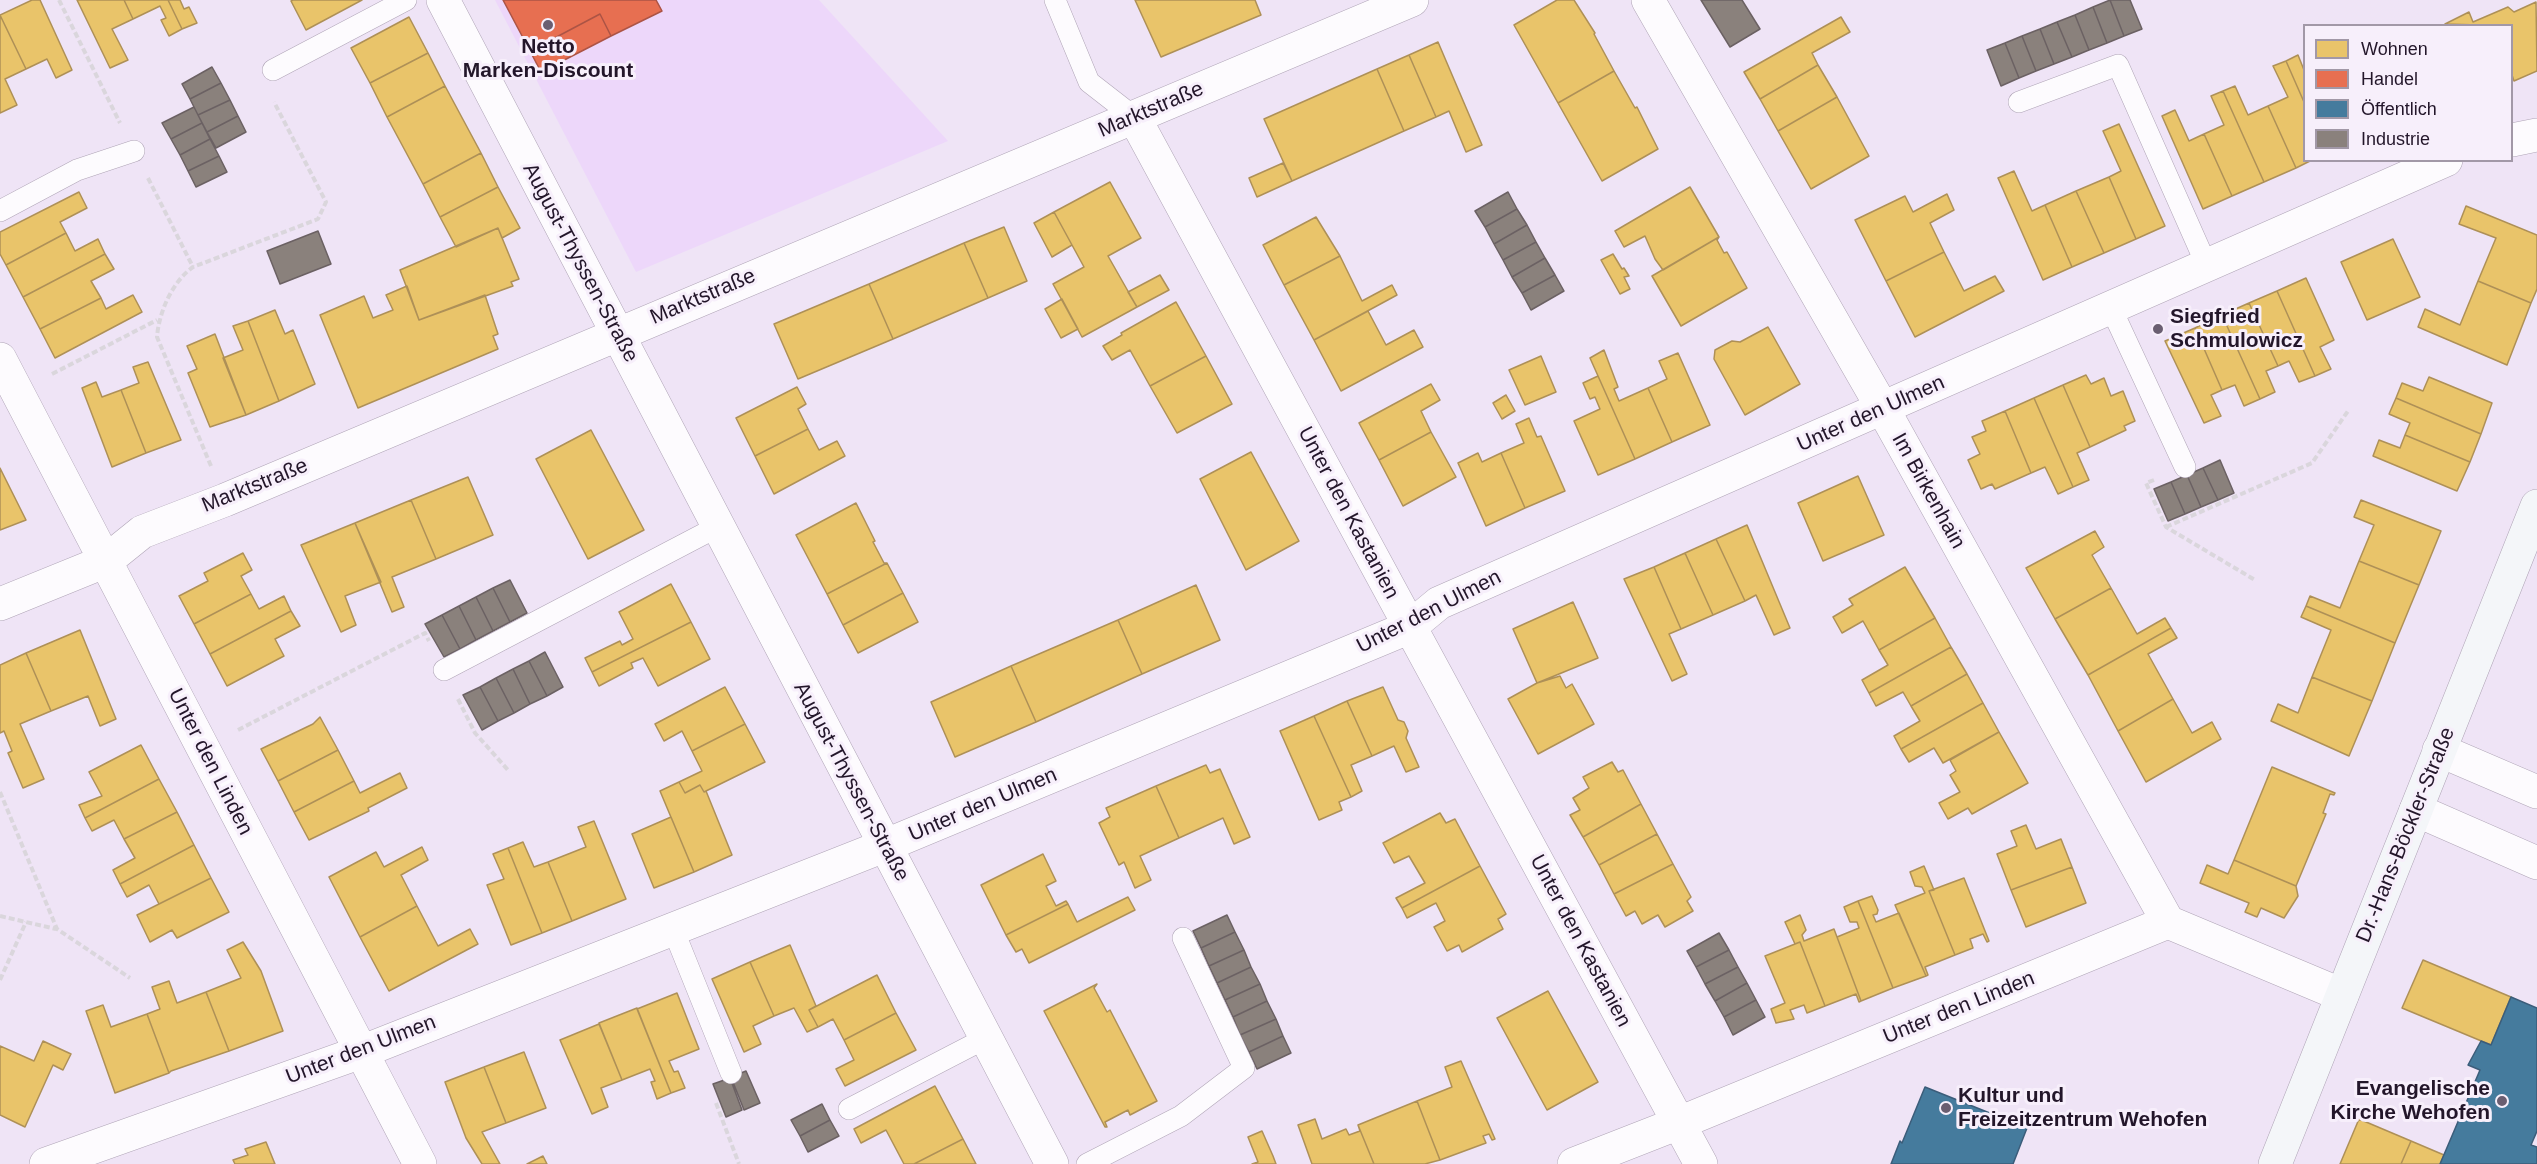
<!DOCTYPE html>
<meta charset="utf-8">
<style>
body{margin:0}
#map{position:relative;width:2537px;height:1164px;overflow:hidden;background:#efe4f6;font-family:Arial,sans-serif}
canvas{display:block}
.legend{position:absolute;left:2303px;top:24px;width:210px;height:138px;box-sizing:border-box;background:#f7effb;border:2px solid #a298a7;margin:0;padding:8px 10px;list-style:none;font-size:18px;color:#23162a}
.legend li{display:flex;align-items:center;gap:12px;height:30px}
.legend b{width:30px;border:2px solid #a298a7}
</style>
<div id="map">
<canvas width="2537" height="1164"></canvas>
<ul class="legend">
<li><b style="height:16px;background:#e9c46a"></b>Wohnen</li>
<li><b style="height:16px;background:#e76f51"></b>Handel</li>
<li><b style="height:16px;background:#457b9d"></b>Öffentlich</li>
<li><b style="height:16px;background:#8a817c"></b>Industrie</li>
</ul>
</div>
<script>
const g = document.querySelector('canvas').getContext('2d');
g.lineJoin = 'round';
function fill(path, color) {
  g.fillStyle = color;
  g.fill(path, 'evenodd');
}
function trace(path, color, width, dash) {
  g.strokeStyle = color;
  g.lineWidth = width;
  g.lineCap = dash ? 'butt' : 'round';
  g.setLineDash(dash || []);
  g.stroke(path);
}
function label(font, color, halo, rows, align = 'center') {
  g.font = font + ' Arial,sans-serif';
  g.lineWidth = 6;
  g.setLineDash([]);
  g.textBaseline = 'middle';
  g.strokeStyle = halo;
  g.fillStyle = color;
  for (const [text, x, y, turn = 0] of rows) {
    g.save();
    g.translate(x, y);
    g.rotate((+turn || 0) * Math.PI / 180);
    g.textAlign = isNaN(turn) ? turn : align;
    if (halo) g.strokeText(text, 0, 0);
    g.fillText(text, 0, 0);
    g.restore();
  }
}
fill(new Path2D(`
 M495 0H819L948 141 636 272Z`), '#edd7fa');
const homes = new Path2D(`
 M32 0H40L72 70 56 78 47 59 26 69 0 15Z
 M77 0H124L133 19 112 29 128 60 110 68Z
 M124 0H168L182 29 169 36 161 20 166 18 160 6 133 19Z
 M168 0H180L184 9 189 7 197 23 182 29Z
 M293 0H362L306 30 291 1Z
 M1135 0H1255L1261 15 1161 57Z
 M1557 0H1574L1595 33 1594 34 1614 71 1558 103 1514 25Z
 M2536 2 2537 71 2514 81 2512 75V26L2445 24 2469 12 2473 22 2508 7 2514 12Z
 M0 15 26 69 5 79 17 105 0 113Z
 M409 17 428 53 370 83 351 48Z
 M1841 17 1850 32 1812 53 1818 65 1760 99 1744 72Z
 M1438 42 1482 145 1466 152 1449 111 1436 117 1409 55Z
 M428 53 445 86 387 117 370 83Z
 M1409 55 1436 117 1404 131 1377 69Z
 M2298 55 2304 70V102L2286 61Z
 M2286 61 2304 102V160H2312L2296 168 2268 106 2288 97 2273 66Z
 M1818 65 1837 97 1778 131 1760 99Z
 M1377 69 1404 131 1292 181 1264 119Z
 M1614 71 1635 108 1637 107 1658 149 1602 181 1558 103Z
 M445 86 481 153 423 184 387 117Z
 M2235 86 2248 115 2268 106 2296 168 2264 182 2223 91Z
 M2223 91 2264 182 2232 196 2204 134 2224 125 2211 96Z
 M1837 97 1869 156 1811 189 1778 131Z
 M2175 110 2189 141 2204 134 2232 196 2203 209 2162 116Z
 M2119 124 2165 226 2136 239 2109 177 2121 171 2103 131Z
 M481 153 498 187 440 217 423 184Z
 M1283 163 1292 181 1257 197 1249 178Z
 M2014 171 2032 211 2045 205 2072 267 2043 280 1998 178Z
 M2109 177 2136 239 2104 253 2076 191Z
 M1110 182 1141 238 1108 256 1137 307 1082 337 1053 284 1084 267 1054 212Z
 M498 187 520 228 502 238 498 228 456 247 440 217Z
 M1690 187 1719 237 1663 270 1655 259 1645 236 1624 247 1615 231Z
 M2076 191 2104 253 2072 267 2045 205Z
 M79 192 87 208 60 222 66 233 6 265 0 254V232Z
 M1947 194 1954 210 1930 223 1944 252 1886 281 1855 220 1905 196 1913 212Z
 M2466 206 2537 235V289L2531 303 2478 281 2496 238 2459 224Z
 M1054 212 1072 245 1052 257 1034 223Z
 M1316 217 1340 256 1284 285 1263 245Z
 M1004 227 1027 281 988 298 964 243Z
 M498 228 519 279 511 282 513 286 419 320 400 270Z
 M66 233 75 251 98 239 105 254 23 297 6 265Z
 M1719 237 1717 240 1724 253 1727 252 1747 288 1681 326 1652 276Z
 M2393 239 2420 297 2367 320 2341 262Z
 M964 243 988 298 893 339 869 284Z
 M1944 252 1964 291 1995 276 2004 291 1915 337 1886 281Z
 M105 254 114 269 91 281 101 298 40 329 23 297Z
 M1613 254 1622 269 1624 268 1629 276 1624 277 1630 289 1620 294 1601 260Z
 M1340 256 1362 301 1392 285 1397 295 1314 340 1284 285Z
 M1160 275 1169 290 1137 307 1128 292Z
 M2306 278 2334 340 2320 347 2331 369 2315 376 2277 291Z
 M2478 281 2531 303 2507 365 2418 327 2425 309 2460 325Z
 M869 284 893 339 798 379 774 324Z
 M407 286 419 320 485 295 498 334 493 336 498 349 358 408 320 315 364 296 373 318 393 310 386 295Z
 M2277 291 2315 376 2299 382 2289 361 2278 366 2249 303Z
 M133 295 142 312 55 358 40 329 101 298 106 309Z
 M1062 299 1078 329 1061 338 1045 309Z
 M1176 302 1206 356 1150 386 1130 350 1112 360 1103 346 1122 335 1121 333Z
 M2249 303 2278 366 2266 371 2275 392 2260 399 2222 315Z
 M275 310 285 334 293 330 315 384 279 401 248 321Z
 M1368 311 1386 345 1414 330 1423 347 1341 391 1314 340Z
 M2222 315 2260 399 2244 406 2235 385 2222 390 2195 328Z
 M248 321 279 401 246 415 223 358 243 350 233 326Z
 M1768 327 1800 384 1745 415 1714 359 1715 350 1732 341 1740 342Z
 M2195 328 2222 390 2211 395 2221 416 2204 423 2165 341Z
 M215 334 246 415 210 427 188 373 197 369 187 346Z
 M1604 350 1618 387 1614 389 1619 401 1648 388 1672 442 1635 459 1590 358Z
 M1678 353 1710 425 1672 442 1648 388 1667 379 1659 361Z
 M1206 356 1232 404 1177 433 1150 386Z
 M1541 356 1556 392 1525 405 1509 370Z
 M148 362 181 440 146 453 121 390 139 383 133 367Z
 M2086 375 2091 384 2104 378 2111 396 2123 391 2135 421 2124 426 2126 430 2090 447 2063 385Z
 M1598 376 1635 459 1598 475 1574 421 1600 409 1595 397 1590 399 1583 383Z
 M2429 377 2492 403 2481 434 2396 398 2402 383 2423 391Z
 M96 382 102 397 121 390 146 453 112 467 82 388Z
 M1431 384 1440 400 1421 411 1431 432 1379 460 1359 423Z
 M2063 385 2090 447 2077 453 2089 480 2073 487 2034 398Z
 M797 387 806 404 798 409 808 429 755 456 736 418Z
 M1506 395 1515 411 1502 419 1493 403Z
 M2034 398 2073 487 2058 494 2045 467 2031 473 2005 411Z
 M2396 398 2481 434 2470 462 2405 435 2410 423 2389 414Z
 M2005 411 2031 473 1995 489 1992 484 1981 489 1968 460 1980 454 1972 437 1986 431 1982 421Z
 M1529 418 1537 437 1541 436 1565 491 1525 508 1501 453 1524 443 1516 424Z
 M808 429 819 450 837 441 845 456 774 494 755 456Z
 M591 430 644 530 588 559 536 459Z
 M1431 432 1456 477 1403 506 1379 460Z
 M2405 435 2470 462 2457 491 2373 456 2379 440 2400 448Z
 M1251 452 1299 541 1246 570 1200 479Z
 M1478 453 1482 462 1501 453 1525 508 1486 526 1458 463Z
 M0 468 26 520 0 530Z
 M1858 476 1884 535 1823 561 1798 503Z
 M468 477 493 535 436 559 411 500Z
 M411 500 436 559 392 577 404 607 392 612 355 523Z
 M2361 500 2441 531 2419 585 2359 561 2374 525 2354 517Z
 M856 503 875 541 873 542 884 563H887L827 594 796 535Z
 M355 523 381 582 345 596 356 625 341 632 301 545Z
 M1747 525 1790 628 1774 635 1756 595 1745 601 1716 539Z
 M2095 531 2104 547 2092 555 2111 588 2055 619 2026 568Z
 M1716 539 1745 601 1713 615 1685 553Z
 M243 553 252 570 241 576 251 594 194 624 179 596 208 581 204 573Z
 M1685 553 1713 615 1681 629 1654 567Z
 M2359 561 2419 585 2395 643 2306 606 2310 596 2340 608Z
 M887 563 903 593 843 625 827 594Z
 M1654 567 1681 629 1669 634 1687 674 1672 681 1624 579Z
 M1905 567 1935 618 1879 650 1863 621 1842 633 1833 617 1853 605 1849 599Z
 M671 584 691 622 592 672 585 658 620 641 622 645 633 639 619 612Z
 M1196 585 1220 640 1142 674 1118 620Z
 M2111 588 2137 634 2165 618 2171 628 2088 675 2055 619Z
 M903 593 918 622 858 653 843 625Z
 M251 594 259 609 284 596 291 611 210 654 194 624Z
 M1573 602 1598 658 1537 683 1513 629Z
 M2306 606 2395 643 2372 701 2312 677 2331 630 2301 617Z
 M291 611 300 626 275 639 284 656 227 686 210 654Z
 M1935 618 1951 647 1869 693 1862 680 1888 665 1879 650Z
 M1118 620 1142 674 1036 722 1011 666Z
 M691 622 710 659 658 686 643 658 631 663 633 668 599 686 592 672Z
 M2171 628 2177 638 2148 654 2173 699 2118 731 2088 675Z
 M80 630 116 719 100 726 88 696 51 711 26 653Z
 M1951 647 1967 674 1911 706 1903 692 1876 706 1869 693Z
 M26 653 51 711 20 724 44 779 23 788 8 753 12 751 4 731 0 733V665Z
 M1011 666 1036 722 955 757 931 702Z
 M1967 674 1983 703 1901 749 1894 736 1920 721 1911 706Z
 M1560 676 1566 688 1572 684 1594 724 1538 754 1508 699 1537 683Z
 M2312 677 2372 701 2349 756 2271 721 2278 704 2298 713Z
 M725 687 745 724 692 751 682 731 664 741 655 724Z
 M1383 687 1398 720 1404 722 1408 731 1406 738 1419 767 1406 772 1394 746 1372 756 1347 701Z
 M2173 699 2192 733 2212 722 2221 739 2146 782 2118 731Z
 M1347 701 1372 756 1351 765 1362 791 1351 797 1314 716Z
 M1983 703 1999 732 1943 763 1934 748 1909 762 1901 749Z
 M1314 716 1351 797 1339 802 1342 810 1319 820 1280 731Z
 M320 717 338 750 278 781 261 749 313 724Z
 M745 724 765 762 706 791 704 792 700 785 685 793 679 782 702 771 692 751Z
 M1999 732 2028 783 1972 814 1968 808 1948 819 1939 803 1960 792 1950 775 1956 771 1950 760Z
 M141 745 159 779 85 818 79 805 102 796 89 772Z
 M338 750 354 781 294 812 278 781Z
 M1612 762 1618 772 1623 770 1641 804 1583 837 1570 815 1580 810 1573 798 1589 788 1583 777Z
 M1206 765 1210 773 1220 769 1250 837 1234 844 1223 818 1179 838 1156 786Z
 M2272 767 2335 793 2334 795 2330 794 2323 813 2326 814 2296 886 2234 860Z
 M400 773 407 788 368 808 369 811 309 840 294 812 354 781 360 793Z
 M159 779 177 812 124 839 114 820 92 831 85 818Z
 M679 782 685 793 700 785 704 792 706 791 732 855 694 872 660 791Z
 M1156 786 1179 838 1140 856 1151 880 1135 888 1124 862 1119 865 1099 823 1110 817 1106 808Z
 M1641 804 1657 834 1599 865 1583 837Z
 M177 812 194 845 120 884 113 870 135 858 124 839Z
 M1440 813 1446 823 1455 819 1480 866 1402 908 1396 898 1425 883 1409 856 1394 863 1383 843Z
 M671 817 694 872 654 888 632 834Z
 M594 821 626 899 572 921 548 862 586 847 578 827Z
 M2026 825 2036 849 2061 839 2072 867 2011 890 1997 854 2017 846 2011 831Z
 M1657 834 1673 864 1614 894 1599 865Z
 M523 842 534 867 548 862 572 921 542 933 508 848Z
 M194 845 211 878 159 904 149 885 127 897 120 884Z
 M422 847 428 860 401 875 417 906 360 937 329 877 376 852 384 867Z
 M508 848 542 933 511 945 487 885 504 879 493 854Z
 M1043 854 1056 881 1046 886 1056 906 1066 901 1068 904 1006 935 981 885Z
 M2234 860 2296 886 2298 896 2284 918 2261 908 2257 917 2245 912 2249 903 2200 883 2207 865 2228 874Z
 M1673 864 1691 897 1687 901 1693 911 1665 927 1658 915 1642 924 1635 911 1626 916 1614 894Z
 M1480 866 1506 914 1498 919 1503 929 1462 952 1459 945 1447 951 1434 927 1445 921 1436 903 1407 918 1402 908Z
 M1924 866 1934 890 1929 891 1955 955 1925 967 1928 975 1926 976 1895 905 1925 893 1922 887 1915 886 1910 872Z
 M2072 867 2086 903 2026 927 2011 890Z
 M211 878 229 912 177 938 172 930 150 942 137 915Z
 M1964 878 1989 941 1987 942 1983 934 1970 939 1973 948 1955 955 1929 891Z
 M1872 896 1878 910 1877 914 1873 915 1876 922 1899 913 1926 976 1893 988 1858 901Z
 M1128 897 1135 910 1029 963 1022 949 1016 952 1006 935 1068 904 1077 922Z
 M1858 901 1893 988 1861 1001 1837 937 1859 928 1857 922H1850L1844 907Z
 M417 906 438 946 470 929 478 944 389 991 360 937Z
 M1800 915 1806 930 1802 935 1804 941 1834 929 1861 1001 1859 1002 1856 994 1825 1006 1800 942 1795 944 1785 922Z
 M243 942 261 971 283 1031 229 1051 206 992 241 978 227 950Z
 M1800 942 1825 1006 1807 1013 1804 1005 1790 1010 1794 1019 1776 1023 1771 1009 1785 1003 1765 956Z
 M790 945 816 1006 809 1010 818 1027 807 1032 794 1008 774 1016 750 962Z
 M2423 960 2511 997 2491 1045 2402 1008Z
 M750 962 774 1016 753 1026 761 1044 744 1052 712 979Z
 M877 975 896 1013 844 1040 833 1019 818 1027 809 1010Z
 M169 981 177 1003 206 992 229 1051 171 1071 169 1073 147 1014 160 1009 152 987Z
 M1097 984 1094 988 1107 1012 1110 1010 1157 1101 1130 1115 1128 1110 1105 1122 1107 1127H1105L1044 1011Z
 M1548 991 1598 1082 1547 1110 1497 1018Z
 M677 993 699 1049 669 1061 674 1072 678 1071 685 1088 671 1093 637 1009Z
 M103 1005 111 1027 147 1014 169 1073 115 1093 86 1011Z
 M637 1008 671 1093 657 1099 651 1082 655 1081 650 1069 622 1080 599 1023Z
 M896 1013 916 1050 845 1086 836 1069 854 1060 844 1040Z
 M599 1024 622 1080 601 1088 608 1107 592 1114 560 1040Z
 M43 1041 71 1054 63 1070 53 1065 25 1127 0 1115V1046L34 1061Z
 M524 1052 546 1108 506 1123 484 1067Z
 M1461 1061 1495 1139 1492 1140 1489 1134 1483 1136 1486 1143 1440 1160 1417 1101 1452 1087 1445 1067Z
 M484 1067 506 1123 482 1132 500 1164H482L466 1138 445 1082Z
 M935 1086 963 1139 914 1164H904L886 1130 861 1143 854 1129Z
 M1417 1101 1440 1160 1425 1164H1374L1358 1125Z
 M1315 1119 1322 1139 1346 1129 1349 1135 1360 1131 1358 1125 1374 1164H1312L1298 1125Z
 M2359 1119 2411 1141 2401 1164H2340Z
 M1262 1131 1273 1156 1276 1164H1252L1258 1162 1248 1137Z
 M963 1139 976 1164H914Z
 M2411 1141 2444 1155 2440 1164H2401Z
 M266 1142 275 1164H235L233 1160 248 1155 245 1149Z
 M543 1156 547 1164H527Z`);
fill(homes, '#e9c46a');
trace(homes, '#ae9057', 1.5);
const shops = new Path2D(`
 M503 0H656L662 11 611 36 600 14 530 51Z
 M600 14 611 36 541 72 530 51Z`);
fill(shops, '#e76f51');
trace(shops, '#ac5445', 1.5);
const public = new Path2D(`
 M2511 997 2537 1008V1131L2531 1145 2537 1147V1164H2440L2480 1070 2468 1065 2481 1041 2491 1045Z
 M1925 1087 2027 1128 2013 1164H1891L1900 1141 1902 1143Z`);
fill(public, '#457b9d');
trace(public, '#3b5d7a', 1.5);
const industry = new Path2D(`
 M1701 0H1742L1760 29 1730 47Z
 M2110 0 2124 36 2107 43 2093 7Z
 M2110 0H2130L2142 29 2124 36Z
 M2093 7 2107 43 2089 50 2075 15Z
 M2075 15 2089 50 2072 57 2057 22Z
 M2057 22 2072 57 2054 64 2040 29Z
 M2040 29 2054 64 2036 71 2022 36Z
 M2022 36 2036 71 2019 78 2005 43Z
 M2005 43 2019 78 2001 86 1987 50Z
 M212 67 221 83 190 99 182 84Z
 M221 83 230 100 198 115 190 99Z
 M230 100 238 116 207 132 198 115Z
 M194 107 202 123 171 139 162 123Z
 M238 116 246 132 216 148 207 132Z
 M202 123 210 139 180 155 171 139Z
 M210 139 219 156 188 171 180 155Z
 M219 156 227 172 196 187 188 171Z
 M1508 192 1517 209 1485 227 1475 211Z
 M1517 209 1527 225 1494 244 1485 227Z
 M1527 225 1536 242 1503 260 1494 244Z
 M318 231 331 264 280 284 267 251Z
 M1536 242 1545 258 1512 277 1503 260Z
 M1545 258 1555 275 1522 293 1512 277Z
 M1555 275 1564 291 1531 310 1522 293Z
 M2220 460 2234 493 2218 500 2203 468Z
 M2203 468 2218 500 2201 507 2187 475Z
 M2187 475 2201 507 2185 514 2171 482Z
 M2171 482 2185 514 2168 521 2154 489Z
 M510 580 527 613 510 622 493 588Z
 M493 588 510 622 493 631 476 597Z
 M476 597 493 631 476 640 459 606Z
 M459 606 476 640 460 649 442 615Z
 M442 615 460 649 444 657 425 624Z
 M545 652 563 687 547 696 529 661Z
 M529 661 547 696 530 704 513 669Z
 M513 669 530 704 514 713 496 678Z
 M496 678 514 713 498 721 480 687Z
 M480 687 498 721 482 730 463 695Z
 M1227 915 1235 932 1201 948 1193 931Z
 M1235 932 1244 950 1209 966 1201 948Z
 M1719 933 1729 950 1696 967 1687 951Z
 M1244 950 1251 967 1217 983 1209 966Z
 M1729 950 1738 967 1705 984 1696 967Z
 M1251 967 1260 984 1225 1000 1217 983Z
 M1738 967 1747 983 1715 1001 1705 984Z
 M1747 983 1756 1000 1724 1017 1715 1001Z
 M1260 984 1267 1001 1233 1017 1225 1000Z
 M1756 1000 1765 1017 1733 1035 1724 1017Z
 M1267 1001 1276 1019 1240 1035 1233 1017Z
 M1276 1019 1283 1036 1249 1052 1240 1035Z
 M1283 1036 1291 1053 1257 1069 1249 1052Z
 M746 1071 760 1103 744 1110 731 1077Z
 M730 1078 742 1110 726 1117 713 1084Z
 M822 1104 830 1120 800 1136 791 1120Z
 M830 1120 839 1136 808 1152 800 1136Z`);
fill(industry, '#8a817c');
trace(industry, '#6b6163', 1.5);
const lane = new Path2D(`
 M1055 0 1089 82 1134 117
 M273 70 406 0
 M2019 102 2118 65 2207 266
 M0 211 77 170 134 151
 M2111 308 2185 467
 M444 670 717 527
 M673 929 731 1073
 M849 1109 986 1038
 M1087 1164 1181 1116 1244 1068 1183 938`);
const street = new Path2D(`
 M443 0 1052 1164
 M1648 0 1883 409 2168 922
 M1134 117 1701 1164
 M2512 140 2537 135
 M0 359 420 1164
 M0 604 106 561 142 532 225 500 1412 0
 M2439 750 2537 792
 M2416 810 2537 863
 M46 1164 361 1052 884 846 1410 627 1439 603 2446 160
 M1574 1164 1679 1123 2168 922 2342 995`);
const secondary = new Path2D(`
 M2275 1164 2537 506`);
trace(lane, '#afa4b6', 22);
trace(street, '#afa4b6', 34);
trace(secondary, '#afa4b6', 34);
trace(new Path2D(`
 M59 0 120 123
 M148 178 193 267
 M52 374 157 320
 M211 466 157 337C159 312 172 282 193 267L318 219 326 202 274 102
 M2154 480 2146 483 2166 527 2255 580
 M2166 527 2312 463 2348 411
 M458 699 475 733 508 770
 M238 730 425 633 429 641
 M0 792 57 929 130 978
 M0 916 56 929
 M0 980 26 922
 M716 1103 739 1164`), '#dad6dc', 4, [6, 3]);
trace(lane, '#fdfbfe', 21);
trace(street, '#fdfbfe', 33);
trace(secondary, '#f4f6f9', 33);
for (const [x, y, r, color] of [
 [548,25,6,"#6a5e71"],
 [2158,329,6,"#6a5e71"],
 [2502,1101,6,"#6a5e71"],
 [1946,1108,6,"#6a5e71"]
]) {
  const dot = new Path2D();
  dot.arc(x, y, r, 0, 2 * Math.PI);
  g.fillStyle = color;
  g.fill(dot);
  trace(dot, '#f7effb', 2);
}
label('bold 21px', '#23162a', '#f7effb', [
 ["Netto",548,47,"center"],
 ["Marken-Discount",548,71,"center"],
 ["Siegfried",2170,317],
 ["Schmulowicz",2170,341],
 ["Evangelische",2490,1089,"right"],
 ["Kirche Wehofen",2490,1113,"right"],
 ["Kultur und",1958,1096],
 ["Freizeitzentrum Wehofen",1958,1120]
], 'left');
label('21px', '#23162a', '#f7effb', [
 ["Marktstraße",1151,110,-23],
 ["August-Thyssen-Straße",580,263,62],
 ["Marktstraße",703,297,-23],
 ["Unter den Ulmen",1871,414,-24],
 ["Marktstraße",255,486,-22],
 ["Im Birkenhain",1928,491,61],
 ["Unter den Kastanien",1348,513,62],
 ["Unter den Ulmen",1429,612,-27],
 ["Unter den Linden",210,762,63],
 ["August-Thyssen-Straße",851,782,62],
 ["Unter den Ulmen",983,805,-23],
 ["Dr.-Hans-Böckler-Straße",2406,835,-68],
 ["Unter den Kastanien",1580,941,62],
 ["Unter den Linden",1959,1008,-22],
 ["Unter den Ulmen",361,1050,-21]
]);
</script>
